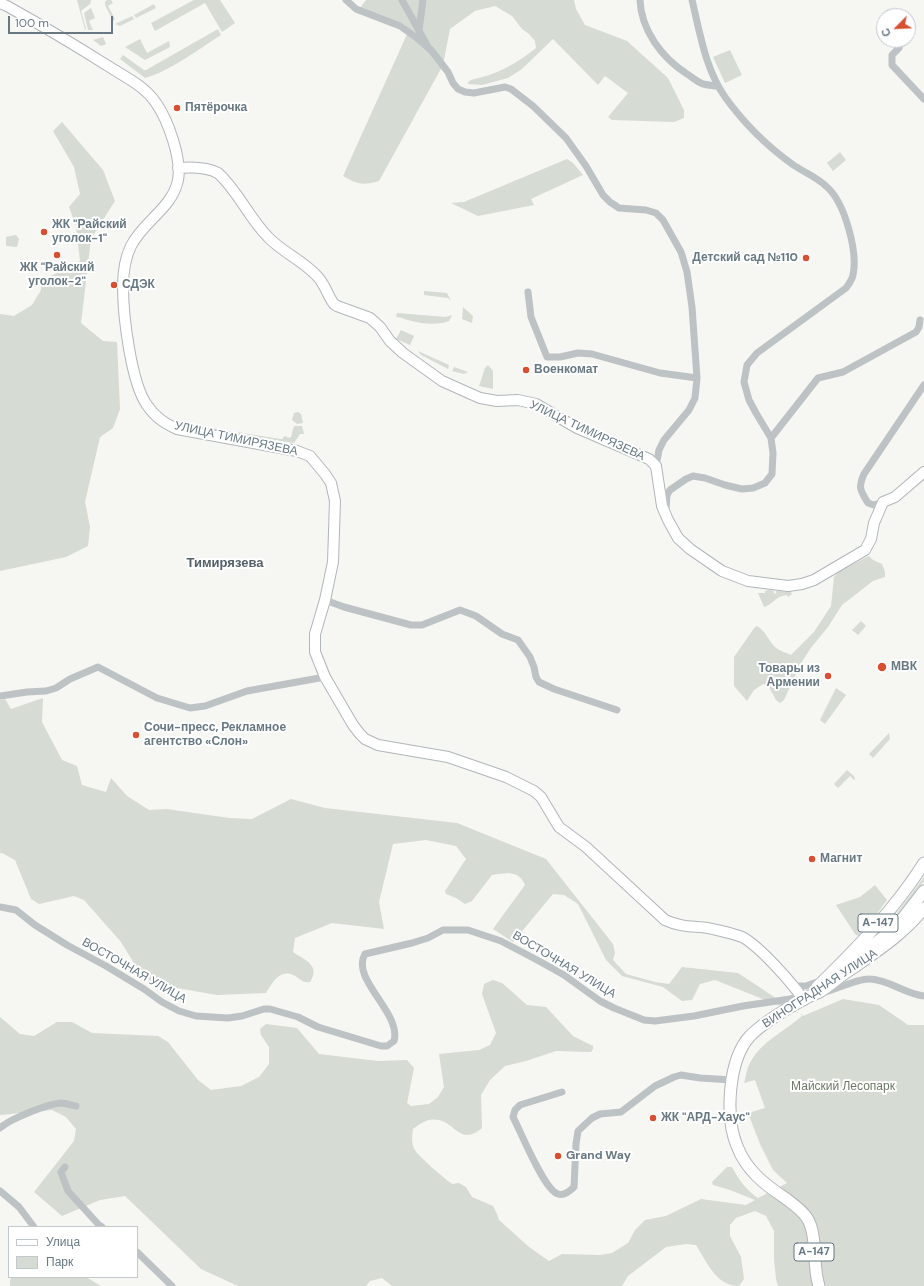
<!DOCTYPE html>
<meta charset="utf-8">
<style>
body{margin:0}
#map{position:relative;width:924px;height:1286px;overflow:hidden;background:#f6f6f3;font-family:"DM Sans",sans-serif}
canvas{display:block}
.legend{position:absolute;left:8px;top:1226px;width:130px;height:52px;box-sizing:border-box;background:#fff;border:1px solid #c2c9cd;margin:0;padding:5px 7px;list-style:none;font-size:12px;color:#677882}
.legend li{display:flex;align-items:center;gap:8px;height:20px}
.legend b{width:20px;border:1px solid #c2c9cd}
.north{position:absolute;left:876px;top:8px;width:40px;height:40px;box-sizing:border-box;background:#fff;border:1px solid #c2c9cd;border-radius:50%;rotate:246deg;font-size:11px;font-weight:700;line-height:16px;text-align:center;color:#677882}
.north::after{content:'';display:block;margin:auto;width:14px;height:18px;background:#d85032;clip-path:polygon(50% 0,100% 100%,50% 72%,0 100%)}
.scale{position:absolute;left:8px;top:16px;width:105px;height:18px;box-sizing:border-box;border:2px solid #677882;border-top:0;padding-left:5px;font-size:12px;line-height:14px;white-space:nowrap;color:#677882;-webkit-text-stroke:3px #fff;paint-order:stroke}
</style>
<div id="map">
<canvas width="924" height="1286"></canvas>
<ul class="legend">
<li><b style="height:5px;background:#fff"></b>Улица</li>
<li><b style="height:11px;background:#d6dbd3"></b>Парк</li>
</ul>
<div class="north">С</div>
<div class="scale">100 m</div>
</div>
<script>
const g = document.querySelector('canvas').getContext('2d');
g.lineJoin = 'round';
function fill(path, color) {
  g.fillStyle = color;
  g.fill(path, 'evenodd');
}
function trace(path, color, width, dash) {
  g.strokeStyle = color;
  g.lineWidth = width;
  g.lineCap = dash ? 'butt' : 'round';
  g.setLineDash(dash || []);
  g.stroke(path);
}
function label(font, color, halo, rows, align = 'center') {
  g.font = font + ' "DM Sans",sans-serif';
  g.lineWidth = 4;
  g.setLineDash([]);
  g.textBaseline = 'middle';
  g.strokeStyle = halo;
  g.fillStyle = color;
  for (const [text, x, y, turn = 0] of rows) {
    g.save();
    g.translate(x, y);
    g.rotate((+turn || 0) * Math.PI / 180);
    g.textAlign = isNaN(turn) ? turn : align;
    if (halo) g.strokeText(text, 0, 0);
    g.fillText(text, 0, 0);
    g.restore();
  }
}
fill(new Path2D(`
 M77 0H91L90 4 81 11 86 29 85 30Z
 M107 0H111L113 3 108 6 115 19 113 21 105 5V2Z
 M194 0H220L235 23 222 32 205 3 155 31 151 23Z
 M366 0H574L576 9 585 25 627 41 668 78 684 110V118L674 122 612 120 608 117 628 93 605 76 598 85 553 39 522 69 508 78 482 85 468 84V82L471 80C495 75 517 64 536 48L535 41 529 34 522 29 512 16 495 6 475 11 450 29 443 65 379 181C363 186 357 184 343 176L408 32 357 12Z
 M154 4 156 8 136 18 134 15Z
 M91 8 95 18 89 21 93 30H88L84 13Z
 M132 16 134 19 120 26 115 24Z
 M218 29 221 35C199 49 170 71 145 78L120 59 123 55 144 70H146Z
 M103 37 106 44 101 46 93 40Z
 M140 39 147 53 169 41 170 47 145 60 125 47Z
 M730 50 742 75 725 83 713 57Z
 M62 122 103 170 115 201 91 239 81 323 103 341 117 342 120 409 113 428 100 437 85 502 90 527 88 546 66 557 0 571V314L14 316 32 305 41 290V285L47 278 80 261 76 226 69 207 80 194 74 167 53 131Z
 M840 152 846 160 833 171 827 163Z
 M567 159 573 163 583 175 531 199 534 205 478 216 451 203 464 202Z
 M16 235 19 239 17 247 6 246V237Z
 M424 291 447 293 451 301 448 298 424 295Z
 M463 307 473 316 472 323 462 319Z
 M397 313 446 317 452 315 449 321C439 325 422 324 412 321 406 320 402 317 396 317Z
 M401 330 414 336 410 345 396 339Z
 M418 351 449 365 448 369 421 355Z
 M488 365 493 371V389L479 386 485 368Z
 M454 367 468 372 464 374 452 371Z
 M298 412 301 414 303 423 297 424 292 420 294 413Z
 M199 426 280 439H283V437L286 436 288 438 291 437 294 426H302L304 434H300L294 443 199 428Z
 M869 556 873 560 882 564 885 572V577L873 581 842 605 828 627 810 649 800 665 784 700 780 703 776 700 769 687 763 684 754 690 747 701 734 686V657L755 627 757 626C766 631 769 642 776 648 780 651 787 653 791 655L814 632 831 606 834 577 839 571Z
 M769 590 774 591V594L776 593V591L791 592 792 594 788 597 787 595C774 597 774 604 764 607L758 593H765V591Z
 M861 621 866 626 858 635 852 630Z
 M836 688 846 695 825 724 820 720Z
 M43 698 42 722 62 760 77 766 82 785 106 792 111 778 127 796 149 810 167 809 229 818 252 819 291 799 325 808 457 823 546 859 613 944 615 953 613 960 626 974 655 982 669 984 682 967 738 973 803 1016 843 999 879 1005 908 1025H924V1286H778L776 1279 774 1259V1231L766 1216 755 1211 736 1218 730 1225V1236L741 1257 744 1279 739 1286C716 1286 707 1262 696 1245L686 1244 666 1247 628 1276 622 1286H392L382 1278 370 1281 366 1286H238L201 1269 125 1196 100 1200 62 1216 34 1192 74 1141 76 1129 66 1117 52 1110 0 1115V1017L20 1034 34 1036 57 1022H72L92 1033 158 1036 168 1042 198 1080 211 1090 241 1086 259 1077 269 1064V1047L261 1035 260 1029 266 1024 297 1028 319 1054 378 1061 407 1060 414 1068 407 1103 411 1106 429 1104 438 1097 444 1087 439 1054 479 1050 490 1045 496 1033 482 994 484 984 493 980 502 983 527 1005 546 1007 573 1036 593 1046V1049L591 1052 556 1051 526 1061 505 1066 490 1080 481 1095 482 1128C457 1149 455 1115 429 1120 424 1121 417 1126 413 1129 412 1137 411 1143 415 1150 417 1155 450 1184 453 1184 455 1184 457 1183 459 1183L466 1187 472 1197 493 1206 497 1214 499 1220 529 1247 549 1261 562 1254 600 1255 612 1253 628 1243 635 1230 645 1220 666 1216 701 1199 746 1205 755 1200 730 1190 713 1185 712 1182 727 1167H732C739 1180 746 1190 758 1198L787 1183 773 1170 760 1144 748 1113 765 1108 755 1080 744 1083C746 1078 746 1071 749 1065 760 1041 785 1032 803 1015L715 980 700 984 692 1000 682 1001 663 987 622 976 606 960 578 904 564 895 553 894 513 942 493 929 525 885C519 870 506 873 492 875L472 901 465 904 456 898 446 894 445 891 466 859 456 846 426 840 393 844 379 902 384 929 332 923 295 938 293 952C305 960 321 966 310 982 301 983 300 978 293 975 279 969 272 984 266 993L217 995 154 984 140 973 121 942 84 900 74 896 39 904 31 899 15 860 2 853H0V700L5 699 11 709Z
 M889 733 890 739 873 758 869 754Z
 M847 770 854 776 855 779 854 780 850 776 838 788 834 784Z
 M924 877V881L899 916 897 913Z
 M875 885 887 900 873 919 858 936 855 934 836 905 860 897Z
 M12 1277H86L101 1286H10V1280Z`), '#d6dbd3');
const secondary = new Path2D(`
 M0 3 7 6C41 25 75 45 108 66 125 77 145 86 156 103 168 120 182 159 178 180 172 209 143 221 131 246 125 258 123 274 123 287 123 315 131 383 147 405 155 417 164 423 177 429L297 451 310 456 325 474 331 483 335 501 333 562 325 600 315 634V652L325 677 353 725 360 734 365 739 378 745 448 757 506 777 534 791 541 797 559 827 586 847 665 920C680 927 692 926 708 928 716 930 737 934 744 938 761 948 792 983 804 1000
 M178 168C191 167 207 167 218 173 238 191 249 218 268 237 282 252 302 260 316 275 325 283 327 295 334 304L337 306 370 318 380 327 390 341 403 353 442 381 480 398 497 401 518 400 536 404 577 428 649 459 656 466 662 506 668 520 678 538 690 549 722 571 748 581 788 586 802 584 814 580 865 550 871 539 874 523 883 502 895 497 924 472`);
const primary = new Path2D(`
 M850 963 883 937 903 918 924 891
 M817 987C856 949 895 909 924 863
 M819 1286C812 1266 818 1235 807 1218 802 1210 793 1204 785 1198 764 1184 746 1170 737 1146 725 1117 728 1060 750 1036 766 1020 790 1007 810 996 814 994 818 993 821 991 831 985 840 976 850 970 877 951 904 934 924 908`);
trace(secondary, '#b0b6ba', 12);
trace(primary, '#b1b6b9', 13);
trace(new Path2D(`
 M346 0 356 9 400 26 417 38 431 50 448 72 453 83 458 89 465 92 474 93 505 87 511 89 533 106 566 138 586 166 603 195 610 202 619 208 646 210 656 213 663 220 681 252 687 272 692 307 697 378 695 398 689 410 664 440 659 450 656 466
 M402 0 427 45
 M640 0C641 30 662 58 687 74 692 77 697 82 703 84 708 85 713 86 718 86
 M419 30 423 0
 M899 48 892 55V65L924 99
 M528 292 531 317 547 357H560L578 353 592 354 660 373 697 378
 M771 438 818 378 843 372 916 332 919 327 920 320
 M883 502 874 505 868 503C860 490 858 488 864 474L924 385
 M666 509 667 495 670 490 686 479 693 476 705 478 725 485 742 489 753 488 765 483 772 474 773 453 771 438 756 413 749 400 744 382 747 365 757 353 846 288C849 284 852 280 853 275 858 252 845 203 827 187 817 177 803 172 792 164 767 146 743 122 725 97 705 68 700 33 692 0
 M325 600 344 607 411 625H422L460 610 476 616 502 634 518 640 530 657 534 667 536 677 539 682 554 689 617 710
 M0 696 27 692 46 691 56 688 70 679 98 667 157 698 190 708 205 706 247 691 325 677
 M0 907 16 910 35 925 67 945 106 966 144 989 162 1002 179 1011 196 1016 228 1018 242 1016 264 1009H270L298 1017 318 1027 381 1046H387L394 1041C402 1013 350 979 365 954L412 943 428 938 443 930H468L501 941 539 961 564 975 600 1001 614 1008 644 1020 655 1021 694 1016 743 1006 790 999 801 996
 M793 986H806L820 981
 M822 993C835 990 858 978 870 979 890 980 905 994 924 996
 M562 1092 520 1105 515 1110 513 1117C521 1132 544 1190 558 1194 564 1196 570 1191 574 1187L576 1144 578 1131 592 1118 600 1114 621 1112 655 1086 674 1077 681 1075 700 1078 732 1080
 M0 1128C10 1119 47 1104 61 1103 65 1103 71 1105 76 1106
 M65 1167 61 1172 68 1191 99 1225 102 1227
 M0 1191 19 1207 34 1227
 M137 1252 172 1286`), '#bdc2c5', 7);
trace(secondary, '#fff', 10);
trace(primary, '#fff', 11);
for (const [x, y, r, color] of [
 [177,108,4,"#d85032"],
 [44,232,4,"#d85032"],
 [57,255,4,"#d85032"],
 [806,258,4,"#d85032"],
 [114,285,4,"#d85032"],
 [526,370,4,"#d85032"],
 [882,667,5,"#d85032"],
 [828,676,4,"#d85032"],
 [136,735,4,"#d85032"],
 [812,859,4,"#d85032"],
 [653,1118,4,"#d85032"],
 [558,1156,4,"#d85032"]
]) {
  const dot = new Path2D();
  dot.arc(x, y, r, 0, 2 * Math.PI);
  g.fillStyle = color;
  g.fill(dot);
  trace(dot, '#fff', 1.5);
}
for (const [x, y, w] of [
 [878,923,40],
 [814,1252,40]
]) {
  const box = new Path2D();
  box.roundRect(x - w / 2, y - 9, w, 18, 3);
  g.fillStyle = '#fff';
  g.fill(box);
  trace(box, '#677882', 1);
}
label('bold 11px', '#677882', null, [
 ["А-147",878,923],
 ["А-147",814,1252]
]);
label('bold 12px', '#677882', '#fff', [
 ["Пятёрочка",185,108],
 ["ЖК \"Райский",52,225],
 ["уголок-1\"",52,239],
 ["Детский сад №110",798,258,"right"],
 ["ЖК \"Райский",57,268,"center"],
 ["уголок-2\"",57,282,"center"],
 ["СДЭК",122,285],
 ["Военкомат",534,370],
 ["МВК",891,667],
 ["Товары из",820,669,"right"],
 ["Армении",820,683,"right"],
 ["Сочи-пресс, Рекламное",144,728],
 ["агентство «Слон»",144,742],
 ["Магнит",820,859],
 ["ЖК \"АРД-Хаус\"",661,1118],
 ["Grand Way",566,1156]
], 'left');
label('12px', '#677882', '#fff', [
 ["УЛИЦА ТИМИРЯЗЕВА",587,431,25],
 ["УЛИЦА ТИМИРЯЗЕВА",236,439,12],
 ["ВОСТОЧНАЯ УЛИЦА",564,965,31],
 ["ВОСТОЧНАЯ УЛИЦА",134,971,30],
 ["ВИНОГРАДНАЯ УЛИЦА",820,989,-33]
]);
label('12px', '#6b7a66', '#fff', [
 ["Майский Лесопарк",843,1087]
]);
label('bold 13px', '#556068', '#fff', [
 ["Тимирязева",225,564]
]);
</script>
